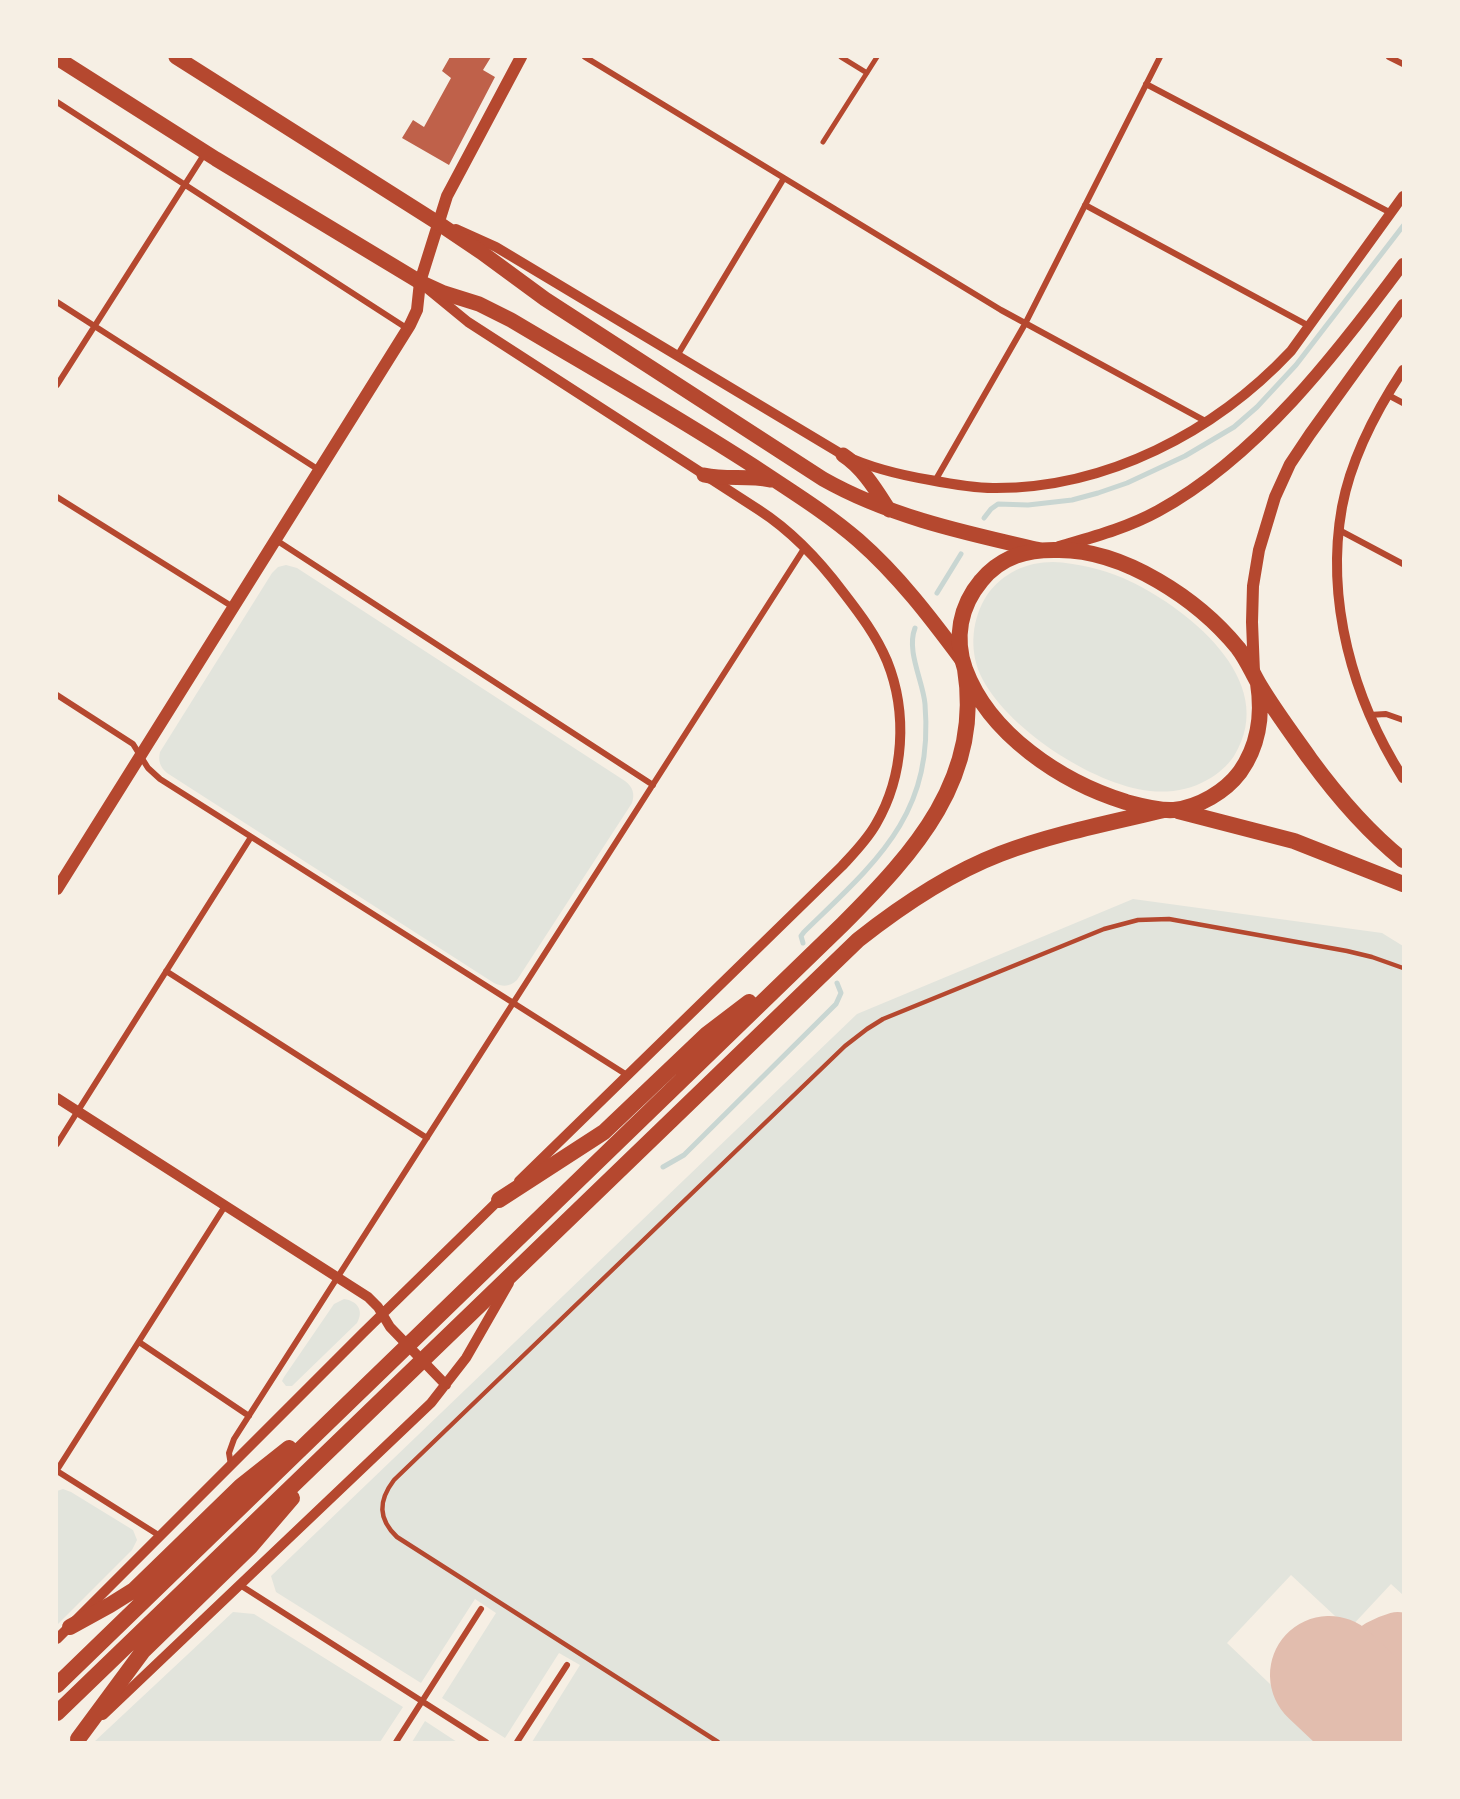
<!DOCTYPE html>
<style>
body{margin:0}
#map{position:relative;width:1460px;height:1799px;overflow:hidden;background:#f6efe4;font-family:Arial,sans-serif}
canvas{display:block}
.frame{position:absolute;inset:0;border:58px solid #f6efe4;pointer-events:none}
</style>
<div id="map">
<canvas width="1460" height="1799"></canvas>
<div class="frame"></div>
</div>
<script>
const g = document.querySelector('canvas').getContext('2d');
g.lineJoin = 'round';
function fill(path, color) {
  g.fillStyle = color;
  g.fill(path, 'evenodd');
}
function trace(path, color, width, dash) {
  g.strokeStyle = color;
  g.lineWidth = width;
  g.lineCap = dash ? 'butt' : 'round';
  g.setLineDash(dash || []);
  g.stroke(path);
}
fill(new Path2D(`
 M1053 562C1077 563 1101 569 1123 578 1184 605 1282 680 1234 756 1227 766 1218 774 1207 780 1190 790 1170 793 1150 791 1093 785 1004 727 980 674 969 649 972 618 987 595 1003 573 1026 562 1053 562Z
 M286 565 297 568 625 781C633 787 635 794 632 803L517 980C510 987 503 987 494 983L167 773C160 767 158 761 160 752L272 573 278 567Z
 M1133 899 1382 933 1403 946V1595L1391 1584 1349 1629 1291 1575 1227 1643 1331 1742H532L580 1665 559 1653 505 1738 442 1698 496 1613 475 1599 421 1683 276 1592 271 1576 857 1014Z
 M344 1299C358 1301 364 1311 357 1323L292 1386H286L282 1381 284 1377 334 1304Z
 M63 1489 71 1492 133 1530 137 1540 132 1550 57 1625V1491Z
 M233 1612 254 1614 403 1707 380 1742H94Z
 M425 1721 457 1742H412Z`), '#e2e4dc');
trace(new Path2D(`
 M984 518 991 509 998 504 1028 505 1072 500 1098 493 1127 483 1185 456 1234 427 1257 407 1296 365 1403 226
 M937 593 961 554
 M803 943 801 936 804 932C877 861 934 815 925 704 923 681 906 651 915 628
 M663 1167 684 1155 836 1004 841 993 837 983`), '#c9d6d2', 5);
trace(new Path2D(`
 M1378 1742C1334 1707 1341 1652 1397 1636L1403 1641`), '#e2bdae', 48);
trace(new Path2D(`
 M1329 1675 1400 1742`), '#e2bdae', 118);
fill(new Path2D(`
 M450 57H491L483 70 495 77 449 165 402 138 413 120 424 127 451 78 442 71Z`), '#bf614a');
trace(new Path2D(`
 M718 1742 397 1537C378 1519 378 1501 394 1480L845 1046 867 1029 883 1019 1104 929 1138 920 1169 919 1347 951 1372 957 1403 968`), '#b5482f', 4.5);
trace(new Path2D(`
 M841 57 867 73
 M823 142 877 57`), '#b5482f', 5);
trace(new Path2D(`
 M585 57 1001 310 1207 422
 M1389 57 1403 64
 M1146 84 1391 213
 M57 102 408 329
 M1085 205 1309 326
 M57 302 319 470
 M677 356 784 178
 M57 385 205 153
 M1388 395 1403 403
 M935 481 1025 324 1160 57
 M57 497 233 607
 M1339 530 1403 564
 M276 540 653 785
 M57 695 133 744 148 768 160 779 627 1075
 M1369 715 1386 714 1403 720
 M166 971 427 1138
 M57 1144 251 837
 M139 1342 249 1416
 M231 1465 229 1453 234 1439 805 547
 M57 1470 225 1206
 M57 1471 160 1536
 M240 1585 486 1742
 M396 1742 481 1609
 M517 1742 567 1665`), '#b5482f', 6);
trace(new Path2D(`
 M456 229 496 247 843 455C871 468 900 475 930 480 951 484 972 488 993 488 1106 489 1215 432 1291 351L1403 196
 M429 290 468 322 759 510C793 532 819 560 843 592 860 614 876 635 887 661 908 713 904 776 876 824 867 840 854 853 842 866L519 1181
 M1403 370C1376 411 1351 459 1342 507 1325 601 1353 699 1403 778
 M57 1098 368 1297 378 1307 390 1327 446 1385
 M57 1639 363 1333 503 1196
 M103 1715 431 1403 466 1358 509 1283`), '#b5482f', 10);
trace(new Path2D(`
 M1059 547C1093 537 1127 528 1158 511 1257 457 1337 353 1403 264
 M1254 672 1252 622 1253 586 1259 550 1275 497 1290 464 1310 434 1403 305
 M57 889 410 325 417 310 420 282 447 196 521 57`), '#b5482f', 12);
trace(new Path2D(`
 M176 57 438 223 481 252 545 299 823 479C890 517 966 533 1040 550
 M57 58 216 159 420 282 444 293 479 304 511 320C595 370 680 418 761 471 794 493 828 514 858 540 898 575 930 617 962 660
 M843 455C863 468 876 490 889 510
 M704 475C726 480 748 475 770 480`), '#b5482f', 15);
trace(new Path2D(`
 M1258 683C1263 715 1259 745 1240 772 1225 792 1199 807 1174 810 1158 811 1141 806 1126 802 1061 782 989 734 965 669 954 638 960 606 981 581 1001 556 1028 549 1059 550 1124 550 1198 599 1238 648 1248 661 1252 673 1260 686 1275 711 1293 735 1310 759 1337 796 1367 831 1403 860
 M1178 811 1294 841 1403 884
 M499 1200 604 1132 707 1034 749 1002
 M70 1627 110 1605 134 1590 241 1486 289 1448
 M57 1685 843 924C914 853 983 778 965 669
 M57 1713 858 940C901 906 948 874 1000 854 1053 834 1109 823 1164 810
 M78 1739 143 1651 250 1547 292 1498`), '#b5482f', 16);
</script>
